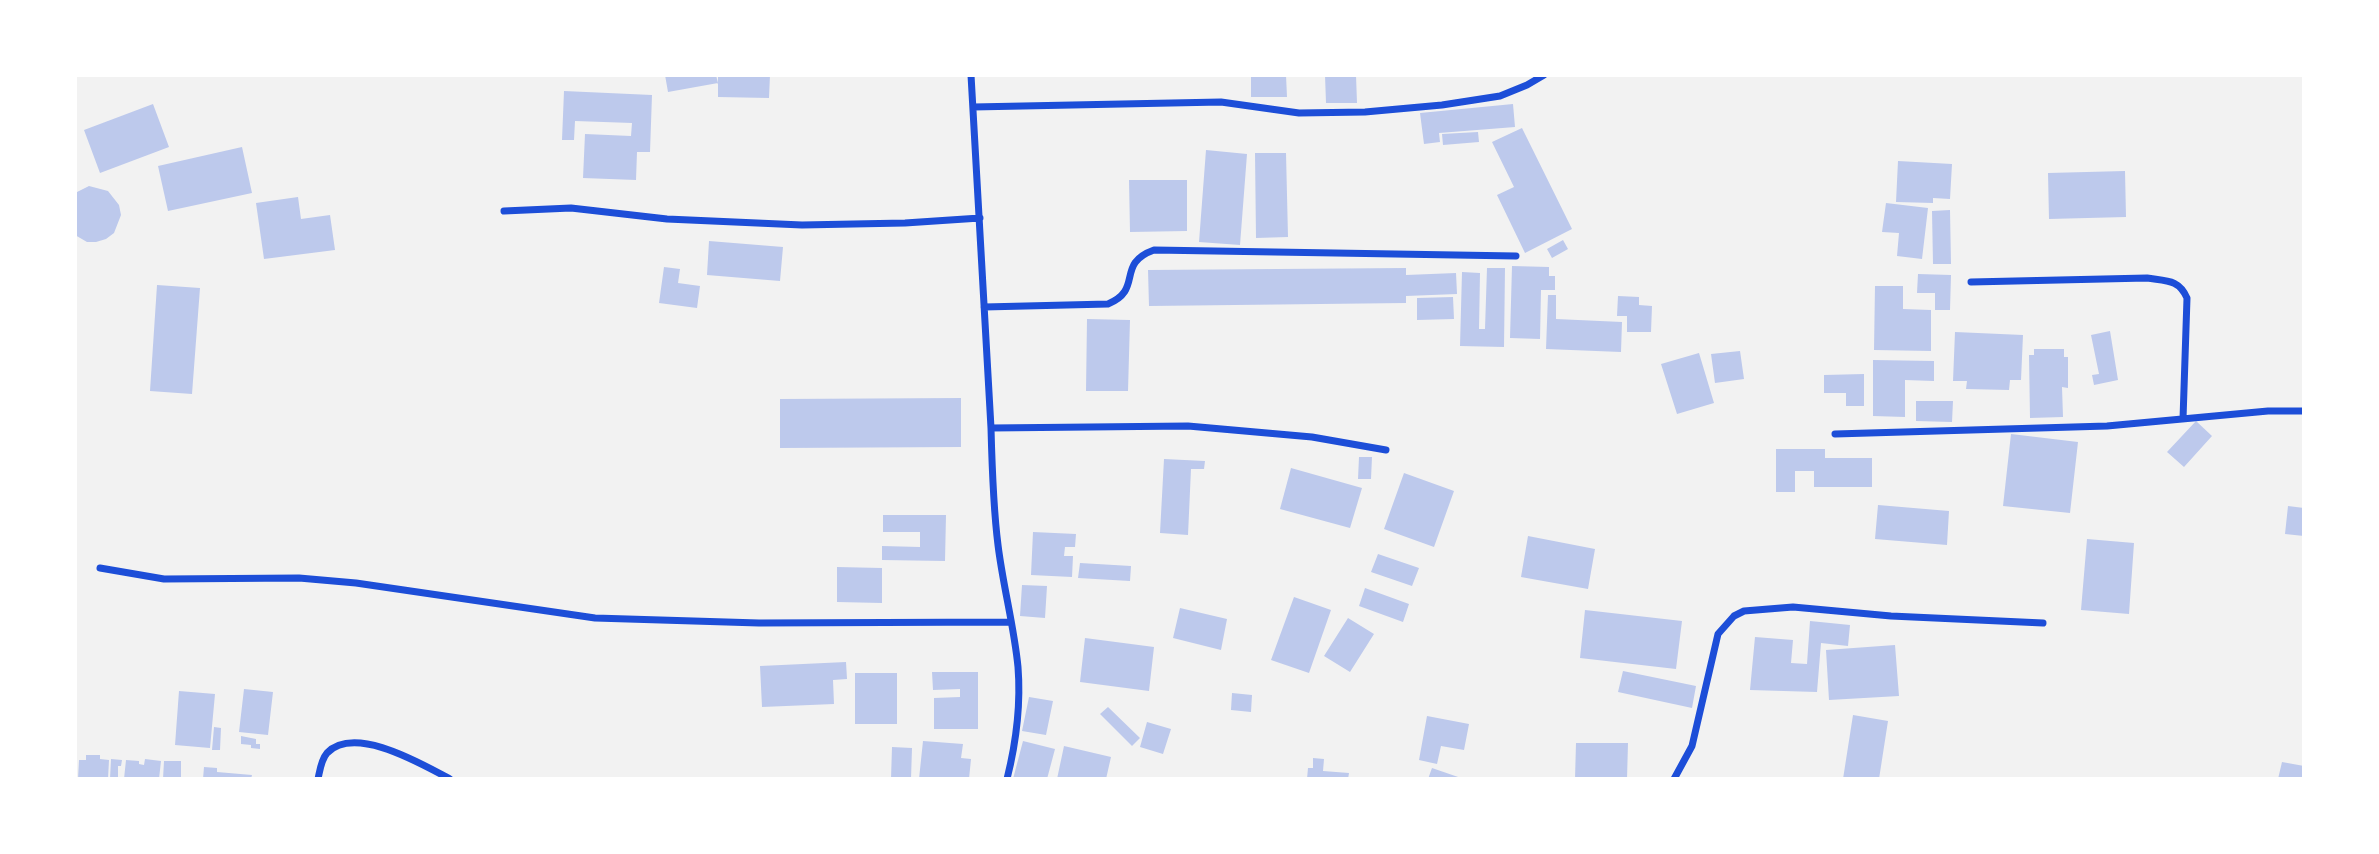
<!DOCTYPE html>
<style>
body{margin:0}
#map{position:relative;width:2379px;height:854px;overflow:hidden;background:#f2f2f2;font-family:Arial,sans-serif}
canvas{display:block}
.frame{position:absolute;inset:0;border:77px solid #fff;pointer-events:none}
</style>
<div id="map">
<canvas width="2379" height="854"></canvas>
<div class="frame"></div>
</div>
<script>
const g = document.querySelector('canvas').getContext('2d');
g.lineJoin = 'round';
function fill(path, color) {
  g.fillStyle = color;
  g.fill(path, 'evenodd');
}
function trace(path, color, width, dash) {
  g.strokeStyle = color;
  g.lineWidth = width;
  g.lineCap = dash ? 'butt' : 'round';
  g.setLineDash(dash || []);
  g.stroke(path);
}
fill(new Path2D(`
 M665 75H716L718 83 668 92Z
 M718 75H770L769 98 718 97Z
 M1251 75H1286L1287 97H1251Z
 M1325 75H1356L1357 103H1326Z
 M564 91 652 95 650 152H637L636 180 583 178 585 134 631 136 632 123 575 121 574 140H562Z
 M153 104 169 147 100 173 84 130Z
 M1513 104 1515 127 1439 133 1440 142 1424 144 1420 113Z
 M1522 128 1572 229 1525 253 1497 195 1514 187 1492 142Z
 M1478 132 1479 142 1443 145 1442 134Z
 M242 147 252 193 168 211 158 166Z
 M1206 150 1247 154 1240 245 1199 242Z
 M1255 153H1286L1288 237 1256 238Z
 M1898 161 1952 164 1950 199 1933 198V203L1896 202Z
 M2125 171 2126 217 2049 219 2048 173Z
 M1129 180H1187V231L1130 232Z
 M89 186 108 191 119 205 121 215 114 233 106 239 96 242H87L75 235V193Z
 M298 197 301 219 330 215 335 250 264 259 256 203Z
 M1886 203 1928 208 1922 259 1897 256 1899 233 1882 232Z
 M1950 210 1951 264H1933L1932 211Z
 M1563 240 1568 249 1552 258 1547 249Z
 M709 241 783 247 780 281 707 275Z
 M1512 266 1549 267V276H1555V290H1541L1540 339 1510 338Z
 M664 267 680 269 678 283 700 286 697 308 659 303Z
 M1406 268V275L1456 273 1457 294 1406 296V303L1149 306 1148 270Z
 M1487 268H1505L1504 347 1460 346 1462 272 1480 273 1479 329H1485Z
 M1918 274 1951 275 1950 310H1935V293H1917Z
 M157 285 200 288 192 394 150 391Z
 M1875 286H1903V309L1931 310V351L1874 350Z
 M1548 295H1556V319L1622 322 1621 352 1546 349Z
 M1618 296 1639 297V305L1652 306 1651 332H1627V316H1617Z
 M1453 297 1454 319 1417 320V298Z
 M1087 319 1130 320 1128 391H1086Z
 M2110 331 2118 380 2094 385 2092 375 2099 374 2091 335Z
 M1955 332 2023 335 2021 380H2010L2009 390 1966 389 1967 381H1953Z
 M2034 349H2064V357H2068V388L2062 387 2063 417 2030 418 2029 355H2034Z
 M1740 351 1744 379 1715 383 1711 354Z
 M1699 353 1714 403 1677 414 1661 364Z
 M1873 360 1934 361V381L1905 380V417L1873 416Z
 M1864 374V406H1846V393H1824V375Z
 M961 398V447L780 448V399Z
 M1916 401H1953L1952 422 1916 421Z
 M2196 421 2212 436 2184 467 2167 452Z
 M2011 434 2078 442 2070 513 2003 506Z
 M1776 449H1825V458H1872V487H1814V471H1795V492H1776Z
 M1359 457H1372L1371 479H1358Z
 M1164 459 1205 461 1204 469H1191L1188 535 1160 533Z
 M1291 468 1362 488 1350 528 1280 509Z
 M1404 473 1454 491 1434 547 1384 529Z
 M1878 505 1949 511 1947 545 1875 539Z
 M2288 506 2304 508V536L2285 534Z
 M883 515H946L945 561 882 560V546L920 547V532H883Z
 M1033 532 1076 534 1075 547H1065L1064 556H1073L1072 577 1031 575Z
 M1528 536 1595 549 1588 589 1521 577Z
 M2087 539 2134 543 2129 614 2081 610Z
 M1378 554 1419 568 1412 586 1371 572Z
 M1080 563 1131 566 1130 581 1078 578Z
 M837 567 882 568V603L837 602Z
 M1022 585 1047 586 1045 618 1020 616Z
 M1365 588 1409 604 1403 622 1359 606Z
 M1294 597 1331 610 1309 673 1271 660Z
 M1180 608 1227 619 1221 650 1173 638Z
 M1585 610 1682 621 1676 669 1580 658Z
 M1348 618 1374 634 1350 672 1324 656Z
 M1810 621 1850 625 1848 646 1821 643 1817 692 1750 690 1755 637 1793 640 1791 663 1807 664Z
 M1085 638 1154 647 1149 691 1080 682Z
 M1895 645 1899 696 1829 700 1826 650Z
 M846 662 847 679 833 680 834 704 762 707 760 666Z
 M1623 671 1696 686 1692 708 1618 692Z
 M932 672H978V729H934V698L960 697V689L933 690Z
 M855 673H897V724H855Z
 M244 689 273 692 268 735 239 732Z
 M179 691 215 694 210 748 175 745Z
 M1232 693 1252 695 1251 712 1231 710Z
 M1029 697 1053 701 1046 735 1022 731Z
 M1108 707 1140 738 1132 746 1100 714Z
 M1853 715 1888 721 1879 779H1843Z
 M1427 716 1469 724 1464 750 1441 746 1437 764 1419 760Z
 M1147 722 1171 729 1163 754 1140 747Z
 M214 727 221 728 220 750H212Z
 M241 736 256 739V744H260V749L251 748V745L241 744Z
 M923 741 963 744 961 758 971 759 969 779H919Z
 M1023 741 1055 749 1047 779H1013Z
 M1576 743H1628L1627 779H1575Z
 M1064 746 1111 757 1106 779H1057Z
 M892 747 912 748 911 779H891Z
 M86 755H100V759L109 760 108 779H78L79 760H86Z
 M1313 758 1324 759 1323 771 1349 773 1348 779H1307L1308 768H1313Z
 M111 759 122 760 121 766H118V779H110Z
 M145 759 161 761 159 779H124L126 760 139 761V764L144 765Z
 M164 761H181V779H163Z
 M2282 762 2304 766V779H2278Z
 M204 767 217 768V772L252 775 251 779H203Z
 M1432 768 1461 778V779H1428Z`), '#bdc9ec');
trace(new Path2D(`
 M971 75 991 428C992 467 993 506 998 545 1003 586 1014 626 1018 667 1021 705 1016 743 1007 779
 M973 107 1221 102 1299 113 1365 112 1442 105 1500 96 1527 85 1544 75
 M504 211 571 208 667 219 802 225 905 223 980 218
 M1971 282 2147 278C2166 281 2179 279 2187 298L2183 419
 M984 307 1108 304C1144 289 1115 264 1154 250L1516 256
 M991 428 1188 426 1312 437 1386 450
 M1835 434 2107 426 2268 411H2304
 M100 568 164 579 299 578 356 583 595 618 759 623 1010 622
 M318 779C320 770 321 760 327 753 355 724 423 765 450 779
 M1674 779 1692 746 1718 634 1734 616 1744 611 1793 607 1891 616 2043 623`), '#1d4ed8', 7);
</script>
